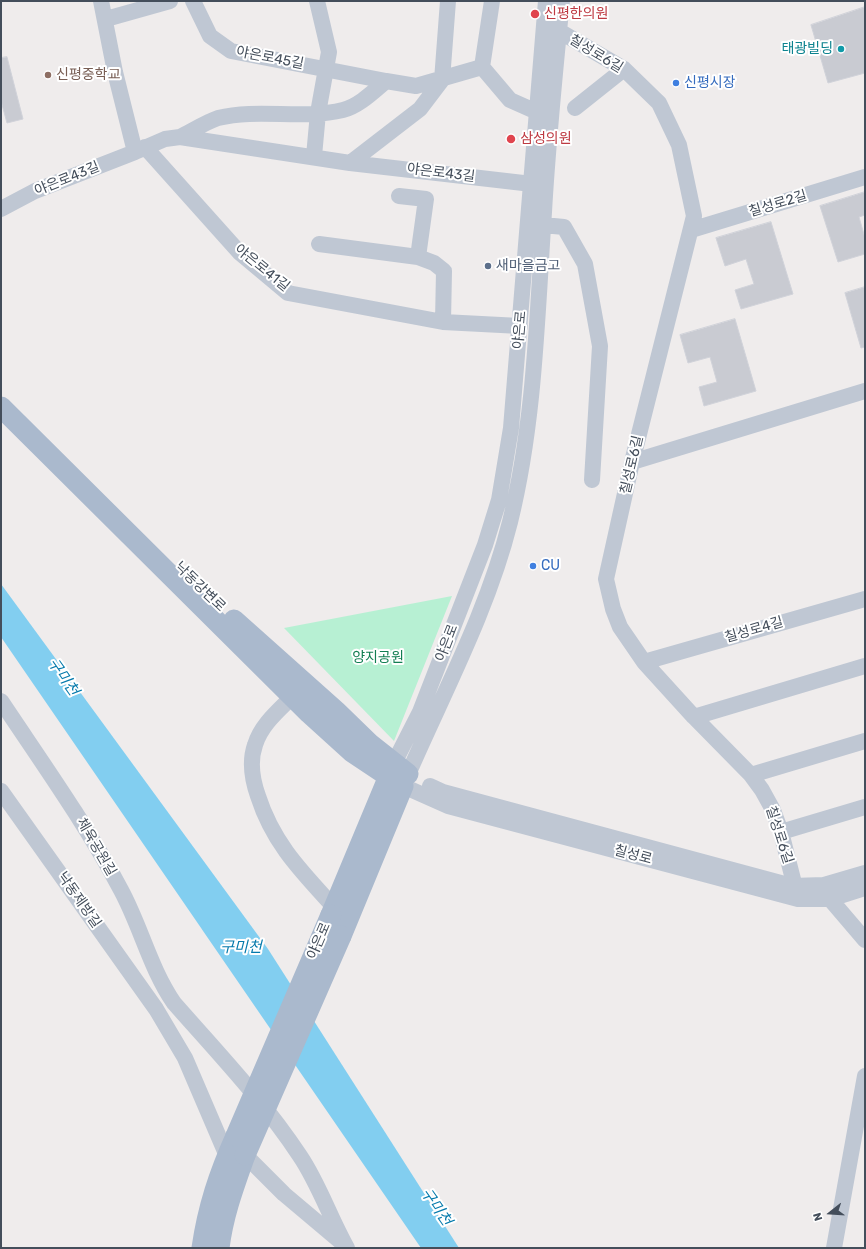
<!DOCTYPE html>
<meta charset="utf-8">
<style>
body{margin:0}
#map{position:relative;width:866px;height:1249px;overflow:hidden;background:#efecec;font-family:Rubik,sans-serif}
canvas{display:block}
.frame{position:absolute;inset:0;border:2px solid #444e5b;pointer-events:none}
.north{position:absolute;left:810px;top:1193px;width:40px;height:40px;-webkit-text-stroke:3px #fff;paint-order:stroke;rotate:253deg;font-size:11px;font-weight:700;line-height:16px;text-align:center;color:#444e5b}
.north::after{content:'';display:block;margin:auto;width:14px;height:18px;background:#444e5b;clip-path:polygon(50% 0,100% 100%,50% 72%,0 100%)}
</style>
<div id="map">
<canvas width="866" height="1249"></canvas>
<div class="frame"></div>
<div class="north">N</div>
</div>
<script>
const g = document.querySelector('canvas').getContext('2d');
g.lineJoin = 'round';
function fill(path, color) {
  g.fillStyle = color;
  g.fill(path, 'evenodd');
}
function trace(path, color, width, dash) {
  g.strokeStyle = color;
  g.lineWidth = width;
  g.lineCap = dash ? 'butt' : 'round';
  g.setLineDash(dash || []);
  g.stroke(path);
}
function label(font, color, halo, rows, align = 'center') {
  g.font = font + ' Rubik,"Noto Sans KR",sans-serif';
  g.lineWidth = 4;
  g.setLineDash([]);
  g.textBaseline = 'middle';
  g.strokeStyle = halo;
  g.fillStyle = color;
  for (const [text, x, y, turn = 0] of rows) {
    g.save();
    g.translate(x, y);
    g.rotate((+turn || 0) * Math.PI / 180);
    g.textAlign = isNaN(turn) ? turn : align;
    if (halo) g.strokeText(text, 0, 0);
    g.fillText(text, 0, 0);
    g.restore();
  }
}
fill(new Path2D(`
 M452 596 394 741 284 628Z`), '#b7f0d3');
fill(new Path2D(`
 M1 584 268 949 459 1248H421L1 637Z`), '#82cef0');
const building = new Path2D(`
 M865 7V73L828 83 811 25Z
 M7 57 23 119 7 123 1 101V58Z
 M865 192V215L859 217 865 238V254L838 262 820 206Z
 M771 222 793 294 741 309 735 290 754 284 746 259 725 266 716 238Z
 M865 287V347L861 348 845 293Z
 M735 319 756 391 704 406 699 387 717 382 710 357 688 363 680 335Z`);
fill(building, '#c9cbd2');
trace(building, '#d0d2d9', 1);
trace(new Path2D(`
 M101 1 115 72 135 152 165 139 180 137 350 163 532 184
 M193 1 210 36 231 51 386 81
 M562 1C555 71 548 141 544 212 537 316 535 421 510 522 487 614 440 699 403 786L448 806 798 899H830L865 888
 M106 19 170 1
 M559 31 624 69 659 103 679 145 694 216 632 462 606 579 613 609 620 627 644 662 694 717 751 775 762 790 773 810 781 832 798 899
 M482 67 510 100 537 112
 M442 80 448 1
 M575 108 624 69
 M180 137C192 131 206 122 218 118 259 108 302 120 343 110 359 106 374 91 386 81L416 86 482 67 492 1
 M145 147 239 252 288 293 443 322 520 326
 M314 156 318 113 329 52 317 1
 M350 163 420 109 442 80
 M399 196 426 199 418 257
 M1 209 35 191 135 152
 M543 225 564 227 585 264 600 346 592 480
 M691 230 865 177
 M319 244 418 257 434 263 444 271 443 322
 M632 462 865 391
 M644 662 865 599
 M292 697C278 711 261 725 255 745 249 762 252 779 258 796 273 843 301 871 333 906
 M1 701C43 764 86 824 121 890 141 927 150 968 174 1003 217 1052 263 1100 300 1156 319 1184 330 1218 347 1248
 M694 717 865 666
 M394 763 420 712 485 545 499 500 511 428 546 1
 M751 775 865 741
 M430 786 443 792 792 886 824 885 865 873
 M1 791 156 1009 185 1058 227 1156
 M781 832 865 807
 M826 891 830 899 865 940
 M245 1155 284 1194 341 1242
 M834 1248 865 1076`), '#bfc7d3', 16);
trace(new Path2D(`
 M1 407 309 713 352 752 403 786 341 936
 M234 620 336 711 370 744 408 774
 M331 915 394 764
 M202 1248C208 1207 219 1174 236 1136
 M219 1248C223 1215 234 1186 245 1155`), '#aab9cd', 21);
trace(new Path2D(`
 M236 1136 331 915
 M245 1155 341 936`), '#aab9cd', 21);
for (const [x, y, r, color] of [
 [535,14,5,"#e0444e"],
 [841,49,4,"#0f9aa8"],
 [48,75,4,"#8d6e63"],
 [676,83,4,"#3f7fe0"],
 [511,139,5,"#e0444e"],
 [488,266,4,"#5c6f8a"],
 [533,566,4,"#3f7fe0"]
]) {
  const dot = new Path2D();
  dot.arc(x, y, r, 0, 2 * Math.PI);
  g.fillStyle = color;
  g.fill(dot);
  trace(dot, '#fff', 1.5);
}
label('14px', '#be3a42', '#fff', [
 ["신평한의원",544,14],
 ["삼성의원",520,139]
], 'left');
label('14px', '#0d838f', '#fff', [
 ["태광빌딩",833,49]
], 'right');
label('14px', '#444e5b', '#fff', [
 ["칠성로6길",596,54,31],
 ["야은로45길",270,58,11],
 ["야은로43길",441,173,7],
 ["야은로43길",67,179,-22],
 ["칠성로2길",778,204,-17],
 ["야은로41길",262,268,39],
 ["야은로",520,330,-85],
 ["칠성로6길",632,465,-77],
 ["낙동강변로",200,587,44],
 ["칠성로4길",754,630,-16],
 ["야은로",447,643,-69],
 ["칠성로6길",779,835,72],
 ["체육공원길",96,847,60],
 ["칠성로",633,855,15],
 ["낙동제방길",79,900,55],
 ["야은로",319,941,-67]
]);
label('14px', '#785e54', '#fff', [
 ["신평중학교",56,75]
], 'left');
label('14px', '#366cbe', '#fff', [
 ["신평시장",684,83],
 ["CU",541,566]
], 'left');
label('14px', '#4e5e75', '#fff', [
 ["새마을금고",496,266]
], 'left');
label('14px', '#127e52', '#fff', [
 ["양지공원",378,658]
]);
label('italic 15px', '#057aac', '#fff', [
 ["구미천",63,677,55],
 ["구미천",241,948],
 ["구미천",436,1207,55]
]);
</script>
